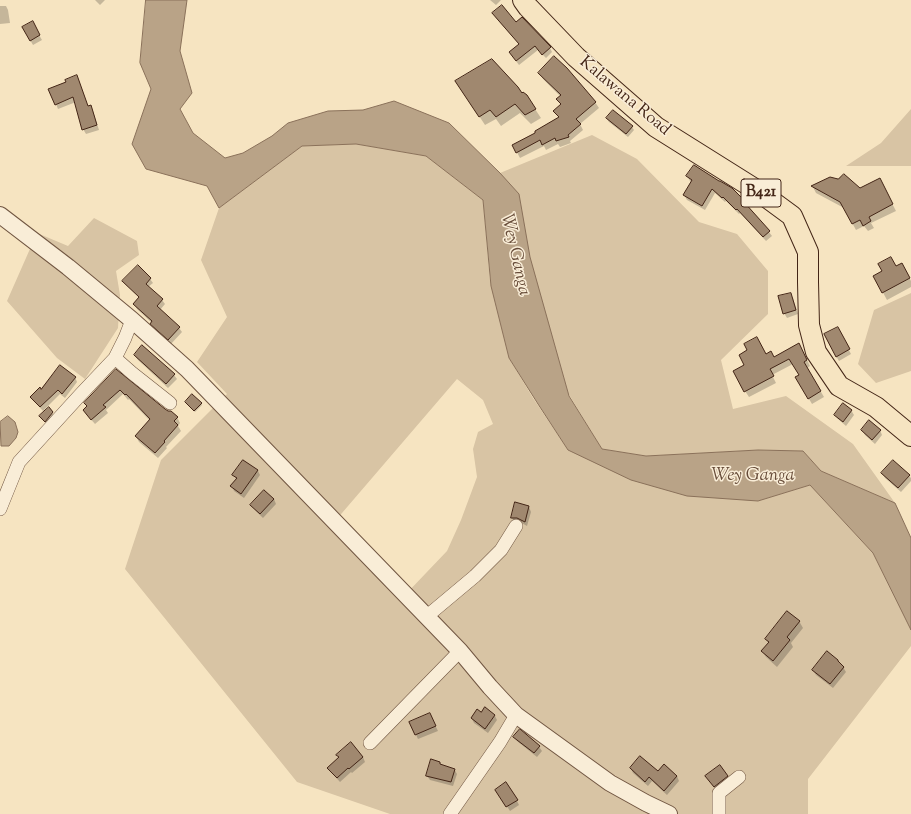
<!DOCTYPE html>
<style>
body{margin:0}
canvas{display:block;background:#f6e4c1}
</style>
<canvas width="911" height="814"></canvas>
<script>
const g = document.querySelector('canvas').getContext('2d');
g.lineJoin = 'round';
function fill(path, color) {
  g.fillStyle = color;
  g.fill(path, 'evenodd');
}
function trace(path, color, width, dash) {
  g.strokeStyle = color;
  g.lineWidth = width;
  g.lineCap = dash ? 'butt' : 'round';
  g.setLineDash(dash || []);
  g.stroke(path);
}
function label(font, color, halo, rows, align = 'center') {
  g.font = font + ' "Sorts Mill Goudy",serif';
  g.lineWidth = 3;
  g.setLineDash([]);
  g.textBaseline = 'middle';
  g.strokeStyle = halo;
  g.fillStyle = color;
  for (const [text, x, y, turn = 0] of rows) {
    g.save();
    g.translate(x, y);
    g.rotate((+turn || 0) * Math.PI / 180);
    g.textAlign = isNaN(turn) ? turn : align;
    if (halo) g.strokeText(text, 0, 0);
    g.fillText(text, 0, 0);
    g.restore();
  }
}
fill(new Path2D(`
 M911 109V166H846L881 143Z
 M592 135 637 159 699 222 737 234 768 271V314L721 360 733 409 786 396 853 444 895 503 821 471 803 451 758 450 646 456 602 449 568 393 500 173Z
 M356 144 426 156 483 200 490 281 509 358 533 398 568 450 758 501 810 485 873 553 911 630V646L808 779V814H390L297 782 125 569 161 460 227 394 197 362 227 317 201 260 219 208 302 146ZM457 379 483 400 493 424 478 432 473 449 477 477 461 520 447 551 405 595 336 520Z
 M94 218 137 241 139 255 116 271 120 295 118 328 85 379 57 358 7 301 37 233 68 246Z
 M911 293V371L876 383 858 364 874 310Z`), '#d8c4a4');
const water = new Path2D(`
 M146 0H187L180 51 192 93 180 109 193 133 225 158 243 153 272 136 288 123 328 111 363 110 394 101 449 123 500 173 519 194 530 257 569 396 602 449 646 456 758 450 803 451 821 471 895 503 911 538V630L873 553 810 485 758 501 687 496 631 480 568 450 538 404 509 358 491 286 483 200 426 156 356 144 302 146 219 208 207 186 146 169 132 144 151 89 140 63Z
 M8 416 15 422 18 432 16 438 9 446H1L0 422Z`);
fill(water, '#b9a387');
trace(water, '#8a715a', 1);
fill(new Path2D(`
 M95 0H105L100 5Z
 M490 0H501L496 5Z
 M0 6H6L8 10 10 23 0 24Z
 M494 14 516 24 550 48 552 52 546 58 538 50 519 65 513 57 520 45 496 18Z
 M32 23 42 40 33 45 23 28Z
 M539 73 595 102 599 108 580 124 583 130 570 141 571 143 560 147 558 144 546 150 544 146 520 158 513 145 537 133 560 118 555 111 561 105 557 99 560 96 543 79Z
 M79 81 88 107 91 106 93 111 99 130 86 134 83 129 76 102 58 109 56 104Z
 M462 90 521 94 535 109 541 118 531 124 520 113 501 126 496 119 485 125Z
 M607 119 632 127 634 130 628 137 609 122Z
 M687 176 744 202 747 206 769 232 772 236 766 241 740 213 739 214 726 201 725 202 715 193 705 210 687 200 684 195 692 182 690 181Z
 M883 186 896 211 871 223 874 228 868 231 864 226 856 230 844 208 816 193 813 187 860 190Z
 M902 264 911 281V287L887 300 874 276Z
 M150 279 153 283 148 287 162 300 165 304 160 310 179 328 182 332 171 344 154 328 151 324 152 323 137 309 134 304 140 298 126 285 123 281Z
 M790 294 793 298 798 314 787 318 784 313Z
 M840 333 851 354 839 361 836 356Z
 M802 350 810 366 807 368 824 397 812 404 796 377 800 376 793 364 772 375 776 383 749 397 745 391 766 356 774 359Z
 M135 356 174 375 177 379 168 388 138 360Z
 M116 370 165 410 177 417 180 423 178 426 181 431 166 447 167 448 158 458 139 442 136 436 150 421 129 399 128 400 123 394 106 410 108 413 95 424 87 415 84 410 87 407 85 403Z
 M75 377 77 382 65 398 60 394 43 411 34 401 31 397 41 390Z
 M201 403 202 405 195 412 187 404Z
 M49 408 55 417 48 426 40 416Z
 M851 410 854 415 846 426 838 419 835 415Z
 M862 430H880L882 435 875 444 865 435Z
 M244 461 258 471 260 475 244 498 234 491 232 486 236 479 234 475Z
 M882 473 909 476 911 478V481L901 492 885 478Z
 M274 499 276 504 263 518 256 511 253 506Z
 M516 504 529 507 531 512 527 526 520 522H514L512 518Z
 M799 621 803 628 791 643 793 647 777 667 766 657 762 651 769 644 766 639Z
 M843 667 846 672 833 688 816 675 813 670Z
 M485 709 495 716 497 720 488 733 474 723 472 719 481 714Z
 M432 719 438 731 418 739 410 722Z
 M515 737 539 747 542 751 537 757 517 741Z
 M338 755 363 757 365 762 352 773 351 772 340 782 331 772 328 768 339 758Z
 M440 763 441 766 454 769 457 774 453 786 430 780 427 776Z
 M631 769 677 776 679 781 667 795 652 781 648 786 633 773Z
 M727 776 730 780 717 791 709 780Z
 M499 794 517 801 519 805 510 811Z`), '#0003');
const building = new Path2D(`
 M502 5 516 22 522 17 551 47 542 55 535 46 516 61 509 52 519 44 492 13Z
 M33 21 40 35 30 41 22 27Z
 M554 56 567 68 596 102 576 119 581 124 568 135 569 137 556 141 555 138 542 145 540 140 516 153 512 145 535 133V131L559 117 553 111 561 104 556 99 561 95 538 73Z
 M492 59 518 87 522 93 523 92 527 95 536 109 525 115 515 104 496 117 490 110 479 117 455 81Z
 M77 75 88 106 91 105 97 125 82 130 73 97 55 105 48 89 66 82 65 80Z
 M613 110 633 126 626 134 606 118Z
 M694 165 719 181H720L732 188 745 201 744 202 770 231 763 237 737 209 736 210 723 197 722 198 712 189 702 206 683 195 692 180 686 176Z
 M844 174 860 188 880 178 893 204 869 217 871 221 863 226 860 220 852 224 840 202 811 186 830 177 838 179Z
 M891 257 896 266 902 263 910 278 882 293 873 276 882 271 878 264Z
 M138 265 151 278 146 284 163 299 157 306 180 327 168 340 150 324 152 321 133 304 139 297 122 281Z
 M791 293 796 310 783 314 778 296Z
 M838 327 850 349 836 357 824 334Z
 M757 337 766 354 771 351 774 357 799 343 807 360 804 362 821 391 808 399 795 377 799 375 789 359 770 369 774 376 744 392 733 371 744 365 739 355 747 350 744 344Z
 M142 345 175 374 166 384 134 355Z
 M60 365 76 377 62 394 58 390 40 407 30 397 40 387 41 389Z
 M116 369 165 409 168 411H171L178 417 174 421 178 425 164 441 165 442 155 453 135 436 150 419 126 394 125 395 120 390 103 405 106 407 91 420 83 410 87 406 84 403Z
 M192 394 202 403 194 411 185 402Z
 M843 403 852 410 843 422 834 415Z
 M49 407 53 412 45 422 39 416Z
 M869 420 881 430 872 440 861 430Z
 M243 460 258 470 241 494 230 486 237 478 232 475Z
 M893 460 910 475 898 488 881 473Z
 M264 490 274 499 260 514 250 505Z
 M515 502 529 506 525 522 517 518H511Z
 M787 611 800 621 787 637 790 640 773 661 761 651 769 642 765 639Z
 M827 651 838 660V661L844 667 830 684 812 670Z
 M485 707 495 715 485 729 471 718 477 709 481 712Z
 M430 713 436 726 415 735 409 722Z
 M520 729 540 746 534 753 513 737Z
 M351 742 363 757 349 769 348 768 337 778 327 768 339 757 336 755Z
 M640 756 658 771 664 764 677 776 664 791 649 777 645 782 630 768Z
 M431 759 440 762V764L455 769 451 782 426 776Z
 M720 765 728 776 714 787 705 776Z
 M506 782 518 800 506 807 495 790Z`);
fill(building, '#a0886f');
trace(building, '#432516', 1);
const minor = new Path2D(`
 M115 358 132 373 170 403
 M0 509 19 462 81 394 115 358 125 338 132 320
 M426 617 475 576 501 550 516 526
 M370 743 460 651
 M450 814 500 742 516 715
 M719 814V793L739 777`);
const tertiary = new Path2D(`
 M0 215 68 267 132 320 187 369 460 651 490 687 516 715 610 783 646 803 669 814`);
const primary = new Path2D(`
 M523 0 528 7 576 57 656 127 758 191 792 216 808 252V282L809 325 816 352 839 386 876 407 911 436`);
trace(minor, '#705541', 14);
trace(tertiary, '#705541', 18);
trace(primary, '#432516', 22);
trace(minor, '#f9edd7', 13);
trace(tertiary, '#f9edd7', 16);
trace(primary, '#f6e4c1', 20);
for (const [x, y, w] of [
 [761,193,40]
]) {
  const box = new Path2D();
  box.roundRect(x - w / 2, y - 14, w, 28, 3);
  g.fillStyle = '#f9edd7';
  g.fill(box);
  trace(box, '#432516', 1);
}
label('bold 16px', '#432516', null, [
 ["B421",761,193]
]);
label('17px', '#432516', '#f9edd7', [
 ["Kalawana Road",624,97,40]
]);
label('italic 18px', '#664b38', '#f9edd7', [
 ["Wey Ganga",514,255,77],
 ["Wey Ganga",753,477]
]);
</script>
